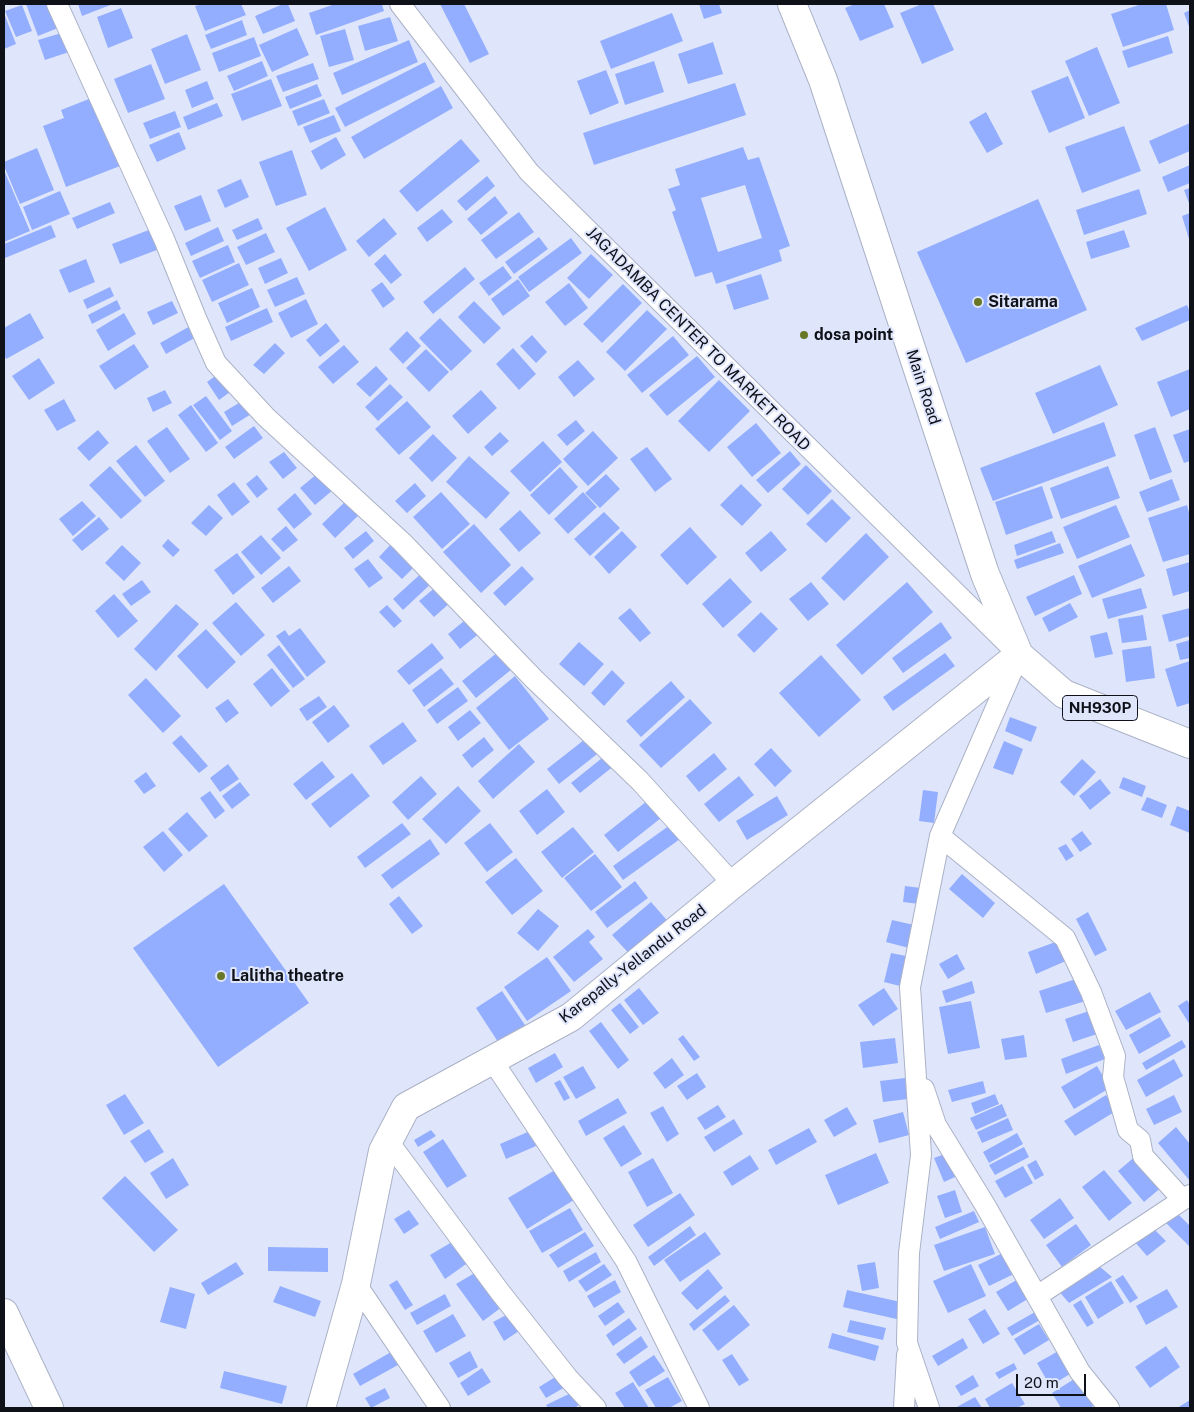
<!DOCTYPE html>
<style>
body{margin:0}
#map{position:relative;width:1194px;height:1412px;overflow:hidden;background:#dfe6fc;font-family:"Public Sans",sans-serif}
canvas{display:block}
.frame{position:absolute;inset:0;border:5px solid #0f1118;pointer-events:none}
.scale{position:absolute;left:1016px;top:1374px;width:70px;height:22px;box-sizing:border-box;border:2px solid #0f1118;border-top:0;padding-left:6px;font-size:15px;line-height:18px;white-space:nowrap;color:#0f1118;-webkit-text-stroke:4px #dfe6fc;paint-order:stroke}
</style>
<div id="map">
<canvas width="1194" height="1412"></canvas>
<div class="frame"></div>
<div class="scale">20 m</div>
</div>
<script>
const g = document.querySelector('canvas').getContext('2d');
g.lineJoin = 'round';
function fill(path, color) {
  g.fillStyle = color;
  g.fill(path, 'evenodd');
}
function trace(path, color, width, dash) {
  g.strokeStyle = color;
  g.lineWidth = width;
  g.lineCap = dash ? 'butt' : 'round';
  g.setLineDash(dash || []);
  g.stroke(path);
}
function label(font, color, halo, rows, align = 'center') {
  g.font = font + ' "Public Sans",sans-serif';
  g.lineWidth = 4;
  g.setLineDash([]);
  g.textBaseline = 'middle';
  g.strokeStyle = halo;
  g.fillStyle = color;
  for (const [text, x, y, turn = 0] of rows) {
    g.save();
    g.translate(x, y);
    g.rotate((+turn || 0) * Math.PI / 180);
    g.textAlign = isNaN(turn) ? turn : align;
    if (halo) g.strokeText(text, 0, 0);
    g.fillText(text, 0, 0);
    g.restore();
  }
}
fill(new Path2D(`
 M26 4H54L63 26 38 36Z
 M78 4H113L82 16Z
 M202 4H241L246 15 205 31 195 6Z
 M283 4H288L295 21 263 34 255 16Z
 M335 4H382L384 11 316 35 309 13Z
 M440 4H464L489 54 470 63Z
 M699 4H719L722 13 704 19Z
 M855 4H884L894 27 860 41 845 8Z
 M922 4H933L954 50 922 64 900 13Z
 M1142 4H1166L1174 30 1123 47 1111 14Z
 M22 5 32 31 16 37 5 11Z
 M121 8 133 38 108 48 97 17Z
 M1190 10V29L1184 13Z
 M4 13 16 44 4 49Z
 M672 13 683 41 611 69 600 41Z
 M390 17 398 41 365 51 358 26Z
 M242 20 247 35 211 49 205 35Z
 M297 28 309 55 272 72 259 45Z
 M345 29 354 60 329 67 320 36Z
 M65 32 72 51 45 60 38 40Z
 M187 34 201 70 165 84 151 49Z
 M1168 36 1173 53 1128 68 1122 51Z
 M254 37 261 56 219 72 212 53Z
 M409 40 418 62 342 95 333 73Z
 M713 42 723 74 688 84 678 54Z
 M1097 47 1120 103 1089 116 1065 61Z
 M262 61 268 76 234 91 227 76Z
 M654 61 664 92 625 105 615 74Z
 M425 62 435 82 345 127 335 108Z
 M313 63 319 79 283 92 276 76Z
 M151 64 165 99 128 113 114 79Z
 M606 70 619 103 590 115 577 81Z
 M1068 76 1085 118 1049 133 1031 91Z
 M271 79 282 106 242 121 231 94Z
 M207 81 214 99 192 108 185 90Z
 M735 83 746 115 594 165 583 133Z
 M317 84 322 96 290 109 285 97Z
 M441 86 453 108 364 159 351 137Z
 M94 97 120 166 66 187 43 126 64 118 61 110Z
 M324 99 330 113 298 126 292 111Z
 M217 103 223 116 188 130 183 117Z
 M175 111 181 127 150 139 143 123Z
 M986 112 1003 144 987 153 969 122Z
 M334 115 341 131 310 143 303 127Z
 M1190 123V151L1159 164 1149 141Z
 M1124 126 1141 171 1082 193 1065 147Z
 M179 132 186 149 157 162 149 145Z
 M336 137 346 155 321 170 311 151Z
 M461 139 480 161 417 212 399 191Z
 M743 147 748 160 759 157 790 246 779 250 782 261 716 284 712 272 695 277 672 212 676 210 668 189 680 185 675 169ZM745 185 762 238 718 252 701 198Z
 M37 148 54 190 20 204 4 166V162Z
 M292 150 307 195 276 206 259 162Z
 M1190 165V183L1168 192 1162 177Z
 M4 170 30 231 4 242Z
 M487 176 495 186 466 211 457 201Z
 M241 179 249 197 225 208 217 190Z
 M1190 188V206L1184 190Z
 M1139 189 1147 214 1084 235 1076 210Z
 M60 191 70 214 32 230 23 207Z
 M201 195 211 221 185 231 174 206Z
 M495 196 508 213 481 235 467 219Z
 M1038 199 1087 310 966 363 917 252Z
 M110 202 115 213 77 229 72 218Z
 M325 207 347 250 309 271 286 228Z
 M442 209 453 222 427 242 417 228Z
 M519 212 534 232 496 259 481 240Z
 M1190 213V242L1182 216Z
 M258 218 263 229 237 240 232 230Z
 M384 218 397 234 369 257 356 241Z
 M51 225 56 237 5 258 4 244Z
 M218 227 224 241 191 256 185 243Z
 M154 228 162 248 120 264 112 244Z
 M1124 230 1130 247 1091 259 1086 242Z
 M266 233 275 252 246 265 237 247Z
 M539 237 548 249 514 274 505 262Z
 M571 238 582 253 529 292 518 277Z
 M228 245 235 262 200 278 192 261Z
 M385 254 402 275 391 284 374 264Z
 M591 254 613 275 589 299 567 278Z
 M281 258 288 273 265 284 258 268Z
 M86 259 95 282 69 293 59 270Z
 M239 263 249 285 212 302 202 280Z
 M503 266 512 278 489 296 479 283Z
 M465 267 475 279 433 314 423 302Z
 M761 274 769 299 734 310 726 285Z
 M297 277 305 294 275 307 267 290Z
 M518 279 530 296 503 316 491 299Z
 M382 282 395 299 383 308 371 290Z
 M569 283 588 308 565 326 545 302Z
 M623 284 642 303 602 343 583 324Z
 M110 287 114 296 87 309 83 300Z
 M252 288 260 307 227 323 218 303Z
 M306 299 318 324 291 338 278 313Z
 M117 300 121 309 92 324 88 315Z
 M172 301 178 313 153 325 147 312Z
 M474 301 501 328 484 344 458 317Z
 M1187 305 1190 312V320L1142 341 1135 328Z
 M267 308 273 322 231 341 225 327Z
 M647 310 667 329 625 371 606 352Z
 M30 313 44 338 6 359 4 355V328Z
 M124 313 136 334 108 351 96 330Z
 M440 318 472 351 451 371 419 338Z
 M326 323 340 341 320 357 306 340Z
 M192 325 198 336 166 354 160 343Z
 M407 331 421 346 403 364 389 349Z
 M532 335 547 352 536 363 520 346Z
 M673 336 689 355 642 393 627 375Z
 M275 343 285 353 264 374 253 365Z
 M134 344 149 367 115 390 99 366Z
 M344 345 359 362 333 384 318 367Z
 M513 348 536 374 519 390 496 364Z
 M426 349 449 372 429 392 406 368Z
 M697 356 715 377 667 416 649 395Z
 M39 358 55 383 29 400 12 376Z
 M578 360 595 379 574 397 558 377Z
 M1100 365 1118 405 1053 434 1035 393Z
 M376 366 388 379 370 397 356 384Z
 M1190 369V409L1171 417 1157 382Z
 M222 371 237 387 219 400 207 382Z
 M719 380 750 411 709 452 678 421Z
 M390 384 403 397 378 421 365 407Z
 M165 390 172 403 153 412 147 398Z
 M481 390 497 408 468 434 452 416Z
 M206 396 232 431 220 440 193 405Z
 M247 398 256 411 232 426 224 412Z
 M64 399 76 421 57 431 44 410Z
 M407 401 431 427 399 455 375 429Z
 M191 405 218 443 206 452 178 415Z
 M576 420 585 431 567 446 557 435Z
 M1104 422 1116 456 993 501 980 468Z
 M756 423 781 453 752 477 727 447Z
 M254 426 263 438 234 459 225 447Z
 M167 427 190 459 170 473 147 441Z
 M1155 427 1172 472 1150 480 1134 435Z
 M1190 429V461L1184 463 1173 435Z
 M98 430 109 443 89 461 77 448Z
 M593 431 618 458 588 486 563 459Z
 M500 432 509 441 492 456 484 447Z
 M433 434 457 458 432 482 409 458Z
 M543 441 562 462 530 492 510 471Z
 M136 445 165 481 145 497 116 461Z
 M647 447 672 479 655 492 630 459Z
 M790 451 801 464 768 493 756 480Z
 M284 452 297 468 283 479 269 462Z
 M469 456 510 493 486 519 446 482Z
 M806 465 832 491 808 515 782 489Z
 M110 466 142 501 121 519 89 485Z
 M1108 466 1120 498 1061 519 1050 488Z
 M560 467 578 487 549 515 530 495Z
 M318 473 333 490 315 505 300 488Z
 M606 474 620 489 600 508 585 493Z
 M257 475 268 489 257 498 246 484Z
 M1172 479 1180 500 1147 512 1139 492Z
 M234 482 250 502 232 516 217 495Z
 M415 483 426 496 407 513 395 501Z
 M741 484 762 505 742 526 720 505Z
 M1042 486 1053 518 1006 535 995 502Z
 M441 492 470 524 442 549 413 517Z
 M583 492 597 507 568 534 554 519Z
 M295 493 312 514 294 529 277 509Z
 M349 498 363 511 335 538 322 524Z
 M832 499 851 518 826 543 806 524Z
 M82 501 96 516 73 536 59 519Z
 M209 505 223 518 206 536 191 523Z
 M1116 505 1130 537 1077 559 1063 527Z
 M1187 505 1190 516V554L1163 562 1148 518Z
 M520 510 541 533 519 552 499 529Z
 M604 512 620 528 590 556 574 539Z
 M99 517 109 529 82 551 72 540Z
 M474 524 511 565 481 593 443 552Z
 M286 526 298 540 283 552 271 539Z
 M690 527 717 557 687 585 660 555Z
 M366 531 374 541 353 559 344 548Z
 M622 531 637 547 609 574 594 557Z
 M771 531 787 550 761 572 745 553Z
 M1052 531 1056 542 1017 556 1014 545Z
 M866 533 889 557 844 601 821 578Z
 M261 535 281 558 261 575 241 552Z
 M168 539 180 550 173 557 162 546Z
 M392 543 415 566 402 579 379 557Z
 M1060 543 1064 553 1017 569 1014 560Z
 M1131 544 1145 576 1092 598 1078 566Z
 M122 545 141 563 124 581 105 563Z
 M237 553 255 577 233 595 214 570Z
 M368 559 383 578 369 588 354 569Z
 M1190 562V591L1173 596 1166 569Z
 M289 566 301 581 273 603 261 588Z
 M522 566 534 579 505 606 493 593Z
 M426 569 436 579 403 610 393 599Z
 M1074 575 1082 594 1035 616 1026 597Z
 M730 578 752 602 723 628 702 604Z
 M142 580 151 592 131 606 122 594Z
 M811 582 829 604 808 621 789 599Z
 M907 582 933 612 862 675 836 645Z
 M437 586 451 602 434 617 419 601Z
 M1141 588 1147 608 1108 619 1102 599Z
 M114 594 138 621 118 638 95 611Z
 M236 602 265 635 241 656 212 623Z
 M1070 603 1078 617 1049 632 1042 618Z
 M176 604 199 624 156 671 134 649Z
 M387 605 402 621 394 628 379 612Z
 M630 608 651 633 640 642 618 618Z
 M1190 608V636L1169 642 1162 615Z
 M761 612 778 629 754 653 737 635Z
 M1143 615 1147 640 1122 643 1118 619Z
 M469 617 481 632 460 649 448 634Z
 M941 622 952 638 903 673 892 658Z
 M300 628 326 662 307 677 276 636 285 630 289 636Z
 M206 629 236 662 207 689 177 656Z
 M1107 632 1113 654 1095 658 1090 636Z
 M1190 640V658L1180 660 1176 644Z
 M579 642 604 664 584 686 559 664Z
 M432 643 444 658 409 685 397 671Z
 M279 645 305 679 293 688 267 655Z
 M1151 646 1155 678 1126 682 1122 650Z
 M498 652 512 669 476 698 462 681Z
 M945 653 955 666 893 711 883 697Z
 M821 655 861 700 819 737 779 693Z
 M1190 661V703L1177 707 1165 669Z
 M272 668 290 691 271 707 253 684Z
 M441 668 454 684 424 707 412 690Z
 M612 670 625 683 604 706 591 693Z
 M515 676 549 719 509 750 476 708Z
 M146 678 181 716 163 733 128 695Z
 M671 681 685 697 641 737 626 721Z
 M458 687 468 701 437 724 427 710Z
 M319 696 327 707 307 721 299 709Z
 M228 699 239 713 226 723 215 708Z
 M690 699 712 723 661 768 639 745Z
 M334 705 350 726 328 743 312 722Z
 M470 710 481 723 458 741 448 727Z
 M1010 717 1037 727 1031 742 1005 731Z
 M403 722 417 741 383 765 369 746Z
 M181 735 208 766 199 773 172 743Z
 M589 736 601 751 559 784 547 769Z
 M484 737 494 750 472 768 462 755Z
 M1004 741 1023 749 1013 775 993 768Z
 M519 744 535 762 493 799 478 781Z
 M771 748 792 771 775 787 754 764Z
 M714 753 727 769 699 792 686 776Z
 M607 754 615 765 580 793 571 783Z
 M1082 759 1096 772 1074 796 1060 782Z
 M322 761 335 777 306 800 293 784Z
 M228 764 239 779 220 792 210 778Z
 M146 772 156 786 144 794 134 781Z
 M352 773 370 796 330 828 311 804Z
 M421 776 437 794 408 820 392 802Z
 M739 776 754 795 719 822 704 804Z
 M1123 777 1146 786 1142 797 1119 788Z
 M1100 779 1111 793 1090 810 1079 796Z
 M240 782 250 795 232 809 222 796Z
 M458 786 481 811 446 844 422 819Z
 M547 789 565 812 537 835 519 811Z
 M923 790 938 792 934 823 919 821Z
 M210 791 225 811 215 819 200 798Z
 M777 796 788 815 747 840 736 821Z
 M1147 797 1167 805 1162 818 1141 810Z
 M647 801 661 818 618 852 604 835Z
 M1177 806 1190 811V833L1170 825Z
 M187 812 208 836 189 852 168 829Z
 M402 823 411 834 365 868 357 857Z
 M490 823 513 852 487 872 464 843Z
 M670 825 680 839 623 880 613 866Z
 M573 827 594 852 562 878 541 852Z
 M163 831 183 855 164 872 143 847Z
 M1082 831 1092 844 1080 852 1071 839Z
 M430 839 440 854 392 889 381 875Z
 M1066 844 1074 856 1066 861 1058 848Z
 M595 854 622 887 591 911 564 878Z
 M516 858 543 891 512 915 485 882Z
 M962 874 995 903 983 918 949 889Z
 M635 881 648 898 607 928 595 912Z
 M224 884 309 1003 218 1067 133 948Z
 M905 886 921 888 919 904 903 902Z
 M399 896 423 926 412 934 389 904Z
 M651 902 672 926 633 958 612 935Z
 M538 909 559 926 538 951 517 933Z
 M1088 912 1107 950 1095 956 1076 919Z
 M892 920 914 925 909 948 886 942Z
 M588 929 595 937 589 942 603 959 574 982 553 957Z
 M1061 940 1068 960 1036 974 1028 952Z
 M891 953 911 957 904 987 884 982Z
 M957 954 965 969 948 979 939 964Z
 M547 957 571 991 527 1021 504 987Z
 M1082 977 1089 1000 1046 1013 1039 991Z
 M972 981 975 993 946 1003 942 991Z
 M639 988 659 1013 643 1025 624 1000Z
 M884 988 898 1009 873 1026 858 1005Z
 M502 991 527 1028 500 1045 476 1008Z
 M1150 992 1161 1012 1126 1030 1115 1011Z
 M1187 1000 1190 1005V1025L1178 1006Z
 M971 1001 980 1048 948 1054 939 1007Z
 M620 1003 639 1027 630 1034 611 1010Z
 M1089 1011 1097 1034 1073 1042 1065 1019Z
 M1160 1017 1171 1036 1139 1054 1129 1035Z
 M601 1022 629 1060 618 1069 589 1031Z
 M683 1035 700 1057 694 1061 678 1039Z
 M1024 1035 1027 1057 1005 1060 1001 1039Z
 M895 1038 898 1063 863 1068 860 1042Z
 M1182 1040 1186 1047 1146 1070 1142 1063Z
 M1099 1045 1105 1059 1066 1074 1061 1059Z
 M555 1053 563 1067 536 1083 528 1068Z
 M672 1058 684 1075 665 1089 653 1073Z
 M1174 1059 1183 1076 1146 1097 1137 1080Z
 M583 1066 596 1088 576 1099 563 1077Z
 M1097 1066 1110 1088 1074 1109 1061 1087Z
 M697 1073 706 1087 687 1100 677 1086Z
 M905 1078 908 1099 883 1102 880 1081Z
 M560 1080 570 1098 564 1101 554 1083Z
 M983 1081 986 1093 952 1102 948 1090Z
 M125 1094 144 1123 124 1135 106 1105Z
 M995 1094 999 1104 975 1114 971 1103Z
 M1106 1095 1116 1111 1075 1136 1064 1121Z
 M1174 1095 1182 1112 1154 1125 1146 1109Z
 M618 1098 627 1113 586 1136 578 1121Z
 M1002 1104 1007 1116 976 1130 970 1118Z
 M718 1105 726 1117 705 1130 697 1118Z
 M663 1106 679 1134 667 1142 650 1113Z
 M847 1107 857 1124 834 1137 824 1120Z
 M903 1112 909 1135 879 1143 873 1120Z
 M1008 1118 1013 1130 982 1143 977 1132Z
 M734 1119 743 1134 714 1152 704 1137Z
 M624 1125 642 1154 621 1167 603 1138Z
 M1176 1127 1190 1144V1181L1158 1143Z
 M809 1128 817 1142 776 1165 768 1150Z
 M149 1129 164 1152 145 1163 130 1141Z
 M431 1130 436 1136 418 1147 414 1140Z
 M530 1131 536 1146 506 1159 500 1144Z
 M1017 1133 1023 1144 989 1163 983 1152Z
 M443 1139 467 1176 447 1188 423 1152Z
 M1024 1147 1029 1157 995 1175 989 1165Z
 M876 1153 889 1183 838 1205 825 1175Z
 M945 1154 955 1177 944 1182 934 1158Z
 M750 1155 759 1169 732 1186 723 1172Z
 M1137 1155 1163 1186 1144 1202 1118 1171Z
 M173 1158 189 1185 166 1199 150 1173Z
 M653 1158 673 1193 647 1207 628 1172Z
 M1036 1160 1044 1175 1035 1180 1027 1165Z
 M1023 1166 1033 1183 1005 1198 995 1181Z
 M555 1170 574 1200 527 1229 508 1198Z
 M1104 1170 1132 1203 1109 1221 1082 1187Z
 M125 1176 178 1230 154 1252 102 1198Z
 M955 1190 962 1212 945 1218 937 1196Z
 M680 1193 695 1215 648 1247 633 1225Z
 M1060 1198 1074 1218 1044 1239 1030 1220Z
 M570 1208 583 1230 542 1253 529 1231Z
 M409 1210 419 1224 404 1234 394 1219Z
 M1174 1210 1190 1226V1245L1189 1246 1164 1221Z
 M974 1211 979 1222 940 1239 935 1227Z
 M1076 1224 1091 1245 1062 1267 1046 1245Z
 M690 1226 696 1235 654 1266 648 1257Z
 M985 1227 995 1254 944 1271 934 1245Z
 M1152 1227 1166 1241 1147 1256 1134 1241Z
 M585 1232 594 1246 558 1268 549 1255Z
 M705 1232 721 1254 680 1282 664 1260Z
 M457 1239 469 1262 445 1279 430 1255Z
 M268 1247 328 1248V1272L268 1271Z
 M596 1252 601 1262 569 1282 563 1271Z
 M1005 1252 1016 1273 989 1286 978 1265Z
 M236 1262 244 1274 208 1295 201 1283Z
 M875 1262 879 1288 862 1291 857 1265Z
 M604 1264 612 1275 586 1292 578 1281Z
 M971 1264 986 1296 948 1313 933 1281Z
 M1099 1266 1112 1277 1069 1303 1056 1288Z
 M708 1269 723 1288 697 1310 681 1293Z
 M478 1271 502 1307 483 1321 456 1284Z
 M1123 1275 1138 1298 1130 1303 1115 1280Z
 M1020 1278 1031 1297 1008 1311 996 1292Z
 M397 1280 413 1305 405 1310 389 1285Z
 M615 1280 621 1292 594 1308 587 1296Z
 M1111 1281 1124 1303 1098 1319 1085 1297Z
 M280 1286 321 1301 315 1317 273 1302Z
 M170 1287 195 1294 186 1329 160 1322Z
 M1167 1289 1178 1307 1146 1325 1136 1306Z
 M847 1290 905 1303 901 1320 843 1307Z
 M445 1294 451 1306 417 1325 410 1313Z
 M725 1295 730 1301 694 1331 689 1324Z
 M1081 1300 1094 1323 1087 1327 1073 1305Z
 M618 1302 625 1312 605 1326 598 1316Z
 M734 1305 750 1325 718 1351 702 1330Z
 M985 1309 1000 1334 983 1344 968 1319Z
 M1035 1312 1040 1320 1012 1336 1007 1328Z
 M510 1313 522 1329 504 1341 493 1322Z
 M453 1314 466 1336 436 1353 423 1331Z
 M629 1318 637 1329 613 1346 606 1335Z
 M850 1320 886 1328 883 1340 847 1332Z
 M1039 1324 1049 1340 1024 1355 1014 1339Z
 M832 1333 879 1346 875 1361 828 1348Z
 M641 1336 648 1347 624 1364 616 1354Z
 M963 1338 968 1348 938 1366 932 1356Z
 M1166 1346 1180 1367 1150 1388 1135 1367Z
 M1062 1349 1075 1371 1050 1386 1037 1363Z
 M470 1351 478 1367 458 1378 449 1363Z
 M391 1352 398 1365 360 1386 353 1374Z
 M732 1354 749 1380 739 1386 722 1360Z
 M654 1355 665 1371 639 1387 629 1372Z
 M1014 1363 1017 1369 999 1379 995 1373Z
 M482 1368 491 1382 468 1396 460 1383Z
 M224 1371 287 1386 282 1404 220 1388Z
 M560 1374 567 1386 546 1398 539 1387Z
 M973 1375 979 1386 961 1396 955 1386Z
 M1079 1376 1096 1404 1090 1408H1061L1052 1393Z
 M668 1377 682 1401 669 1408H656L645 1390Z
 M633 1382 649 1408H625L615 1393Z
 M1012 1383 1025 1404 1017 1408H990L985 1399Z
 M385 1388 390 1398 371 1408 365 1398Z
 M571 1393 581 1403 575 1408H548L546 1405Z
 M975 1397 982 1408H955Z
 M1190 1400V1408H1177Z`), '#93aefe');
const street = new Path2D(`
 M57 4 164 239 196 318 216 363 266 417 402 542 534 679 640 781 733 884
 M400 4 529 172 1019 655 940 836 1065 938 1091 992 1115 1056 1113 1077 1128 1130 1140 1140 1143 1156 1182 1199
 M492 1060 626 1261 699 1408
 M924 1089 936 1125 985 1205 1080 1372 1109 1408
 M388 1141 500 1292 568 1378 596 1408
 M356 1284 440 1408
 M1037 1296 1190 1195
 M904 1408 907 1355
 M929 1408 907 1343 909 1253 921 1155 910 987 940 836`);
const secondary = new Path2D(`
 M4 1313 49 1408
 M321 1408 356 1284 383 1151 406 1107 571 1017 733 884 1019 655`);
const highway = new Path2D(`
 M792 4 823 80 985 574 1019 655 1064 694 1190 744`);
trace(street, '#abb2c6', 22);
trace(secondary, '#abb2c6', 30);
trace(highway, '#abb2c6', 30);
trace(street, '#fff', 20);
trace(secondary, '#fff', 28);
trace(highway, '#fff', 28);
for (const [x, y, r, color] of [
 [978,302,5,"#687826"],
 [804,335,5,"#687826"],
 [221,976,5,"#687826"]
]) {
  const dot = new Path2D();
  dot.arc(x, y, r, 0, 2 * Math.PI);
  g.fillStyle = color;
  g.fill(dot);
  trace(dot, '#dfe6fc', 2);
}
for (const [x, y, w] of [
 [1100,708,75]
]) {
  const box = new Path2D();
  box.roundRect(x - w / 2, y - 12.5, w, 25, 4);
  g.fillStyle = '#dfe6fc';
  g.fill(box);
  trace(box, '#0f1118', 1);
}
label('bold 15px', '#0f1118', null, [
 ["NH930P",1100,708]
]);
label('bold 16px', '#0f1118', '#dfe6fc', [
 ["Sitarama",988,302],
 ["dosa point",814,335],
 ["Lalitha theatre",231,976]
], 'left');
label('16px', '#0f1118', '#dfe6fc', [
 ["JAGADAMBA CENTER TO MARKET ROAD",698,339,45],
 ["Main Road",923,387,72],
 ["Karepally-Yellandu Road",633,964,-38]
]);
</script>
